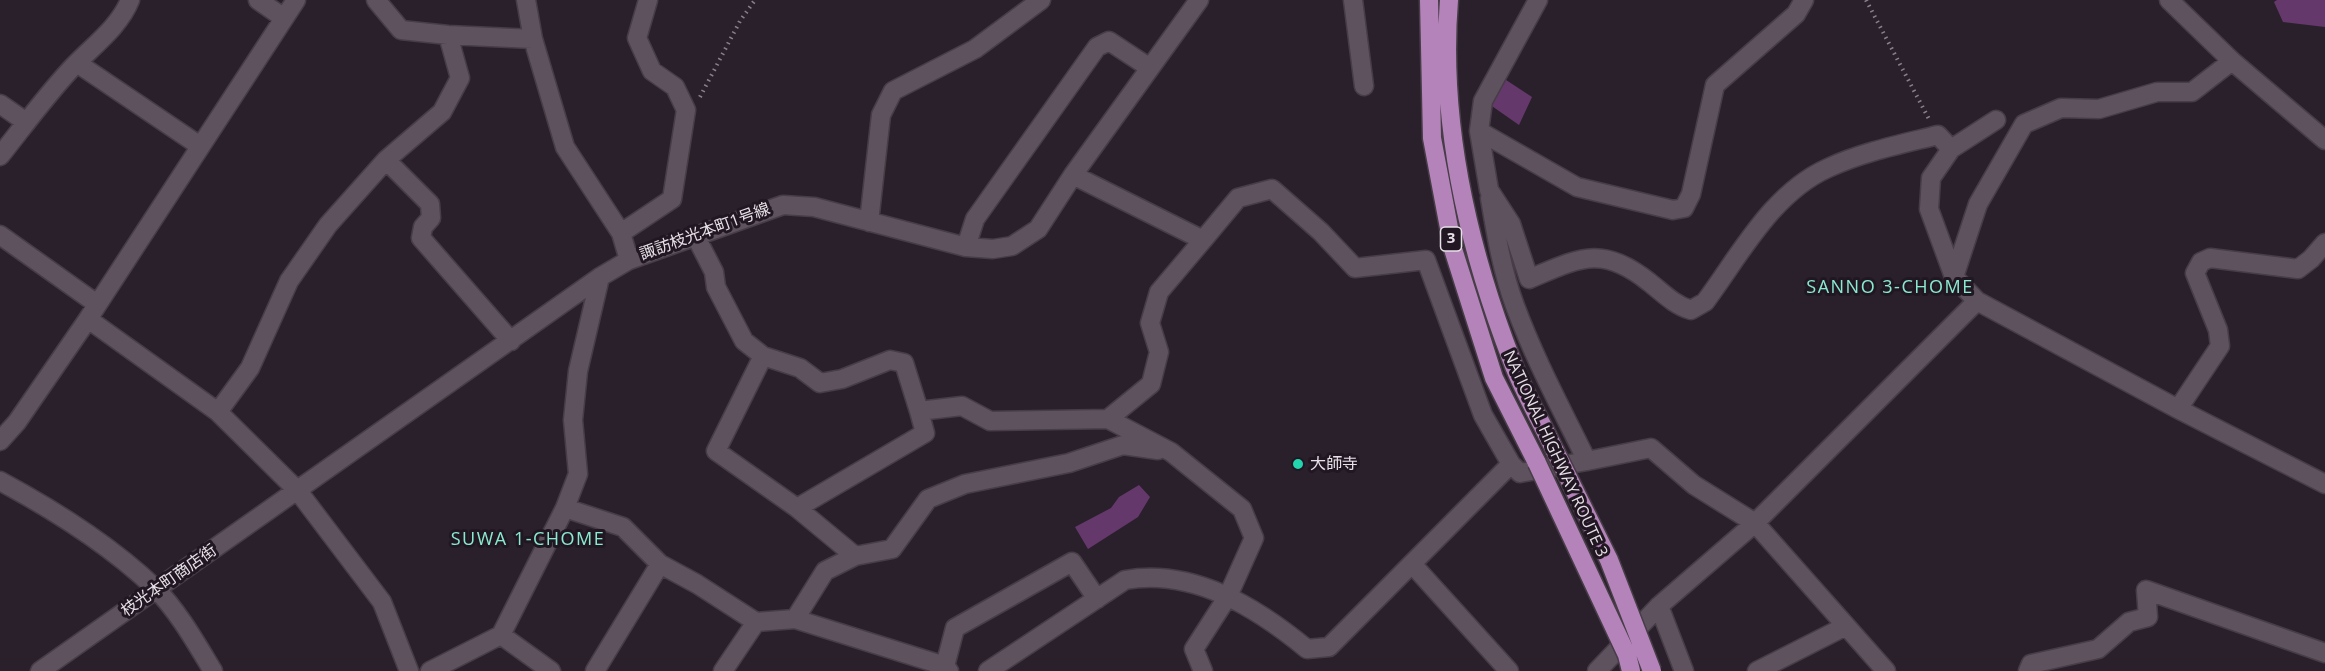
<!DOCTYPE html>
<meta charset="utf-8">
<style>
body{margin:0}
canvas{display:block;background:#2a202c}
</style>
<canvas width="2325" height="671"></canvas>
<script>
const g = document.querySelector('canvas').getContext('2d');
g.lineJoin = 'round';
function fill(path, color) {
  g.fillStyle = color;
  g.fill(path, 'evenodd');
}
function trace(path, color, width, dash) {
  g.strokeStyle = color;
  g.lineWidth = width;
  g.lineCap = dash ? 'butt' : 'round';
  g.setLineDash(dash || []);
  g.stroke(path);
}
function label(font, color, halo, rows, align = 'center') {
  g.font = font + ' "Open Sans","Noto Sans JP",sans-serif';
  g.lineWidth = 6;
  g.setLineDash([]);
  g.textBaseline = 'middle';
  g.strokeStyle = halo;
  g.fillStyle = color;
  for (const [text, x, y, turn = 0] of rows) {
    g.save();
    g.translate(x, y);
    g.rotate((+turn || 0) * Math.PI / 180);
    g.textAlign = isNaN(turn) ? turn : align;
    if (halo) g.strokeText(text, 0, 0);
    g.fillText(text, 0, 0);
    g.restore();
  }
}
fill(new Path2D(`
 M2277 0H2325V27L2283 22 2274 2Z
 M1503 78 1532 97 1519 125 1489 104Z
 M1139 485 1150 497 1138 517 1088 549 1075 527 1111 508 1119 497Z`), '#65386b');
const minor = new Path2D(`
 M258 0 284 18
 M376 0 401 30 448 35 533 39
 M526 0 533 39 565 147 621 233 629 260
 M1353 0 1364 86
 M1538 0 1483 101 1479 131 1489 190 1511 224 1529 279C1579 258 1602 244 1649 282 1662 292 1674 305 1691 310L1705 302C1740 255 1772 193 1828 168 1862 152 1902 144 1938 135L1951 149 1931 178 1929 209 1954 277 1977 301 2178 409 2325 484
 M2169 0 2232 61 2325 140
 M77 63 200 146
 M0 104 26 122
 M1479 131 1577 187 1673 210 1684 208 1691 194 1715 85 1796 14 1804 0
 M1951 149 1996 120
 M0 156C23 127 45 97 70 70 90 48 119 28 130 0
 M386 160 430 204 431 218 423 227 421 238 511 341
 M1073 175 1203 240 1159 292 1150 323 1159 352 1151 384 1108 419
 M1490 198C1496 234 1502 271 1515 306 1535 360 1562 410 1587 461L1520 473 1511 464
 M869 222 881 115 893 91 975 49 1041 0
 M621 233 672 199 686 110 675 87 652 71 637 38 648 0
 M0 235 97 304
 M695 235 714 272 716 287 744 341 763 356 800 368 820 383 842 379 890 360 904 363 919 411 962 406 990 421 1108 419 1171 452 1242 509 1254 538 1228 596 1194 649 1203 671
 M966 247 975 219 1097 47 1109 41 1150 68
 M1954 277 1978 204 2024 124 2061 108 2099 109 2157 92H2192L2232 61
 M88 319 218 412 298 491 382 602 409 671
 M763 356 716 451 797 508 855 556
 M2178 409 2220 346 2218 330 2195 273 2201 262 2210 258 2298 269 2311 259 2325 243
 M218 412 250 368 289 281 328 225 386 160 442 112 460 78 448 35
 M0 441 17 422 88 319 296 0
 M1587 461 1651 448 1694 485 1755 523 1886 671
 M0 481C54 510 110 545 155 588 178 611 196 643 213 671
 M565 508 623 527 660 564 697 584 756 622 795 619 945 666 949 671
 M797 508 925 433 919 411
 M1413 565 1509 671
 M1659 606 1684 671
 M795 619 825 571 855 556 892 549 928 499 965 484 1069 463 1123 445 1158 450
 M501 635 551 671
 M945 666 955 628 1072 562 1097 599
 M40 671 600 277 629 260 783 205 814 207 966 247 993 249 1012 246 1038 229 1073 175 1199 0
 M430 671 501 635 565 508 578 474 573 420 578 371 600 277
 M595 671 660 564
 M723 671 756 622
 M988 671 1125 580C1193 568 1256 607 1307 649L1329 647 1511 464 1483 415 1426 260 1355 268 1321 232 1272 189 1238 198 1203 240
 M1597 671 1659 606 1755 523 1977 301
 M1757 671 1846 626
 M2028 671 2031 664 2098 649 2129 622 2148 617 2146 590 2325 653`);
const highway = new Path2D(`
 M1429 0 1432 138 1453 249 1494 378 1537 463
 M1449 0C1439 123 1468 247 1512 361 1523 391 1541 421 1555 451`);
trace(minor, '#463d47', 21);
trace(highway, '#463d47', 21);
trace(new Path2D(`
 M1866 0 1930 121
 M700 97 740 21 755 0`), '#89808a', 4, [1.5, 4.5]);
trace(minor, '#5e525f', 18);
trace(highway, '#b483b9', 18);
const highwayBridge = new Path2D(`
 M1555 451 1609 560 1652 671
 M1537 463 1627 655 1631 671`);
trace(highwayBridge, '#463d47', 21, []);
trace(highwayBridge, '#b483b9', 18);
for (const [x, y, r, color] of [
 [1298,464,6,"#22d5af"]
]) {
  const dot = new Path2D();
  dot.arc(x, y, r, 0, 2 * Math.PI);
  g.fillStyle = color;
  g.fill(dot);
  trace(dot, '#211722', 2);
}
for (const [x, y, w] of [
 [1451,239,21]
]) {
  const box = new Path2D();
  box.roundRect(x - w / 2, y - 12, w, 24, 4.5);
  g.fillStyle = '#211722';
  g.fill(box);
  trace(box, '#e7e0e8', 1.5);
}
label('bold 15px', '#e7e0e8', null, [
 ["3",1451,239]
]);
label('16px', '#e7e0e8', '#211722', [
 ["諏訪枝光本町1号線",705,232,-20],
 ["NATIONAL HIGHWAY ROUTE 3",1555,454,65],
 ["枝光本町商店街",169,581,-35]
]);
label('16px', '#e7e0e8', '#211722', [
 ["大師寺",1310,464]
], 'left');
g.letterSpacing = '1.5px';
label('18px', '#8aeacf', '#211722', [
 ["SANNO 3-CHOME",1890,288],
 ["SUWA 1-CHOME",528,540]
]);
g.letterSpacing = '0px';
</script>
